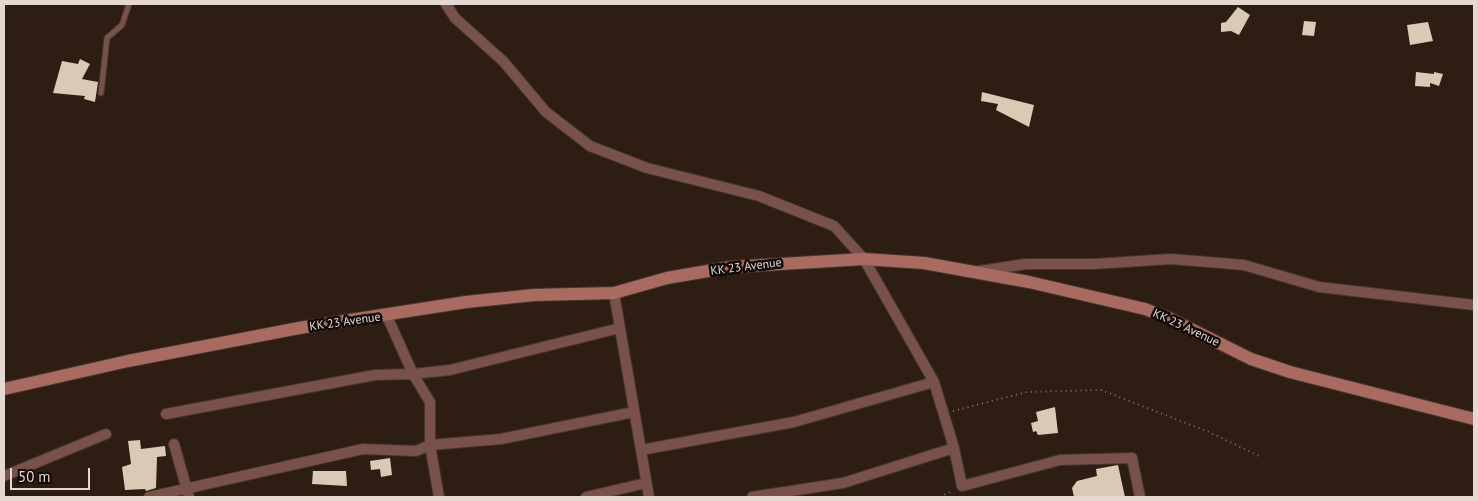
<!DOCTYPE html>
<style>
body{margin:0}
#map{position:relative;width:1478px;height:501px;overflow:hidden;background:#2d1d12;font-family:"PT Sans",sans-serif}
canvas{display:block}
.frame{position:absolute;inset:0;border:5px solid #e4d8d1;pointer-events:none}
.scale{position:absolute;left:10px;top:468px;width:80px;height:22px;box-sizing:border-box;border:2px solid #e4d8d1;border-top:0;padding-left:6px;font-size:15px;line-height:18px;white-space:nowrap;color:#e4d8d1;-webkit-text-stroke:4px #100905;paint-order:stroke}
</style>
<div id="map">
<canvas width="1478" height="501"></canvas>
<div class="frame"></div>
<div class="scale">50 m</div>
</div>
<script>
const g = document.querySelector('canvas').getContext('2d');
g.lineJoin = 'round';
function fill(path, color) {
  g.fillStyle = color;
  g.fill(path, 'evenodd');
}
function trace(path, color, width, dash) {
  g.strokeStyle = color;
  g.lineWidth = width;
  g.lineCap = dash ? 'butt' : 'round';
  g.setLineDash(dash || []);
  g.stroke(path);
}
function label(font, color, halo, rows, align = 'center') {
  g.font = font + ' "PT Sans",sans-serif';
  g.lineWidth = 5;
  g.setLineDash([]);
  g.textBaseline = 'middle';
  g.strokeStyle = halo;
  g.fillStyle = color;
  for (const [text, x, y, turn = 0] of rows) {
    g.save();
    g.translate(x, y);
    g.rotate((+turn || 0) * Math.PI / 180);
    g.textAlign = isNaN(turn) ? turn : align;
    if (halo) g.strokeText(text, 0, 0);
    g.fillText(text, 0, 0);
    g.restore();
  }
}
fill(new Path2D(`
 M1238 7 1250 15 1239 35 1231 31 1221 32V23L1226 22Z
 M1304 21 1316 22 1314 36 1302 35Z
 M1428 22 1433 41 1410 45 1407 25Z
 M80 59 90 64 82 79 98 82 95 102 84 99 85 96 53 93 62 61 78 64Z
 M1416 72 1434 74V72L1443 74 1439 86 1430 83V87L1415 86Z
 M982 92 1034 105 1029 127 996 110 998 104 981 101Z
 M1055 407 1058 433 1038 435 1036 431 1033 432 1031 423 1038 421 1036 412Z
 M140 440 141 449 165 446 166 456 157 457 156 488 146 491 145 489 125 490 122 467 131 464 128 441Z
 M390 458 392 475 381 477 380 469 371 470 370 461Z
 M1118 465 1125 497H1074L1072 488 1077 481 1097 476 1096 469Z
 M313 471H346L347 486 312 484Z`), '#d9cab5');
const service = new Path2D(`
 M101 93 107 38 122 25 129 4`);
const minor = new Path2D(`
 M446 4 455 18 503 61 546 112 590 146 647 168 759 196 834 226 864 259 934 382 954 448 962 486 1060 460 1132 458 1140 497
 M979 271 1026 264H1094L1171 259 1244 265 1319 287 1474 305
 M614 293 649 497
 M387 316 413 374 430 402V445L439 497
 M166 414 375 375 413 374 450 370 620 328
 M174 444 189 497
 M641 450 794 422 934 382
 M4 476 106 434
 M149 497 363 449 416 451 430 445 501 439 634 412
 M586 497 646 483
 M752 497 843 483 954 448`);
const secondary = new Path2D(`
 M4 389 128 361 299 328 466 302 534 295 614 293 667 278 731 267 864 259 924 263 1029 282 1145 309 1171 319 1251 359 1290 372 1474 419`);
trace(service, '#47372d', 7);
trace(minor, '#47372d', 12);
trace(secondary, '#47372d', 14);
trace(new Path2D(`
 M953 411 1027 392 1101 390 1209 432 1261 457
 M940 497 953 490`), '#84766c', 2, [1, 4]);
trace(service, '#78514a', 5);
trace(minor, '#78514a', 10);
trace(secondary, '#a96b61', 12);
label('12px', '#e4d8d1', '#100905', [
 ["KK 23 Avenue",746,267,-7],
 ["KK 23 Avenue",345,322,-8],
 ["KK 23 Avenue",1186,328,25]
]);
</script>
